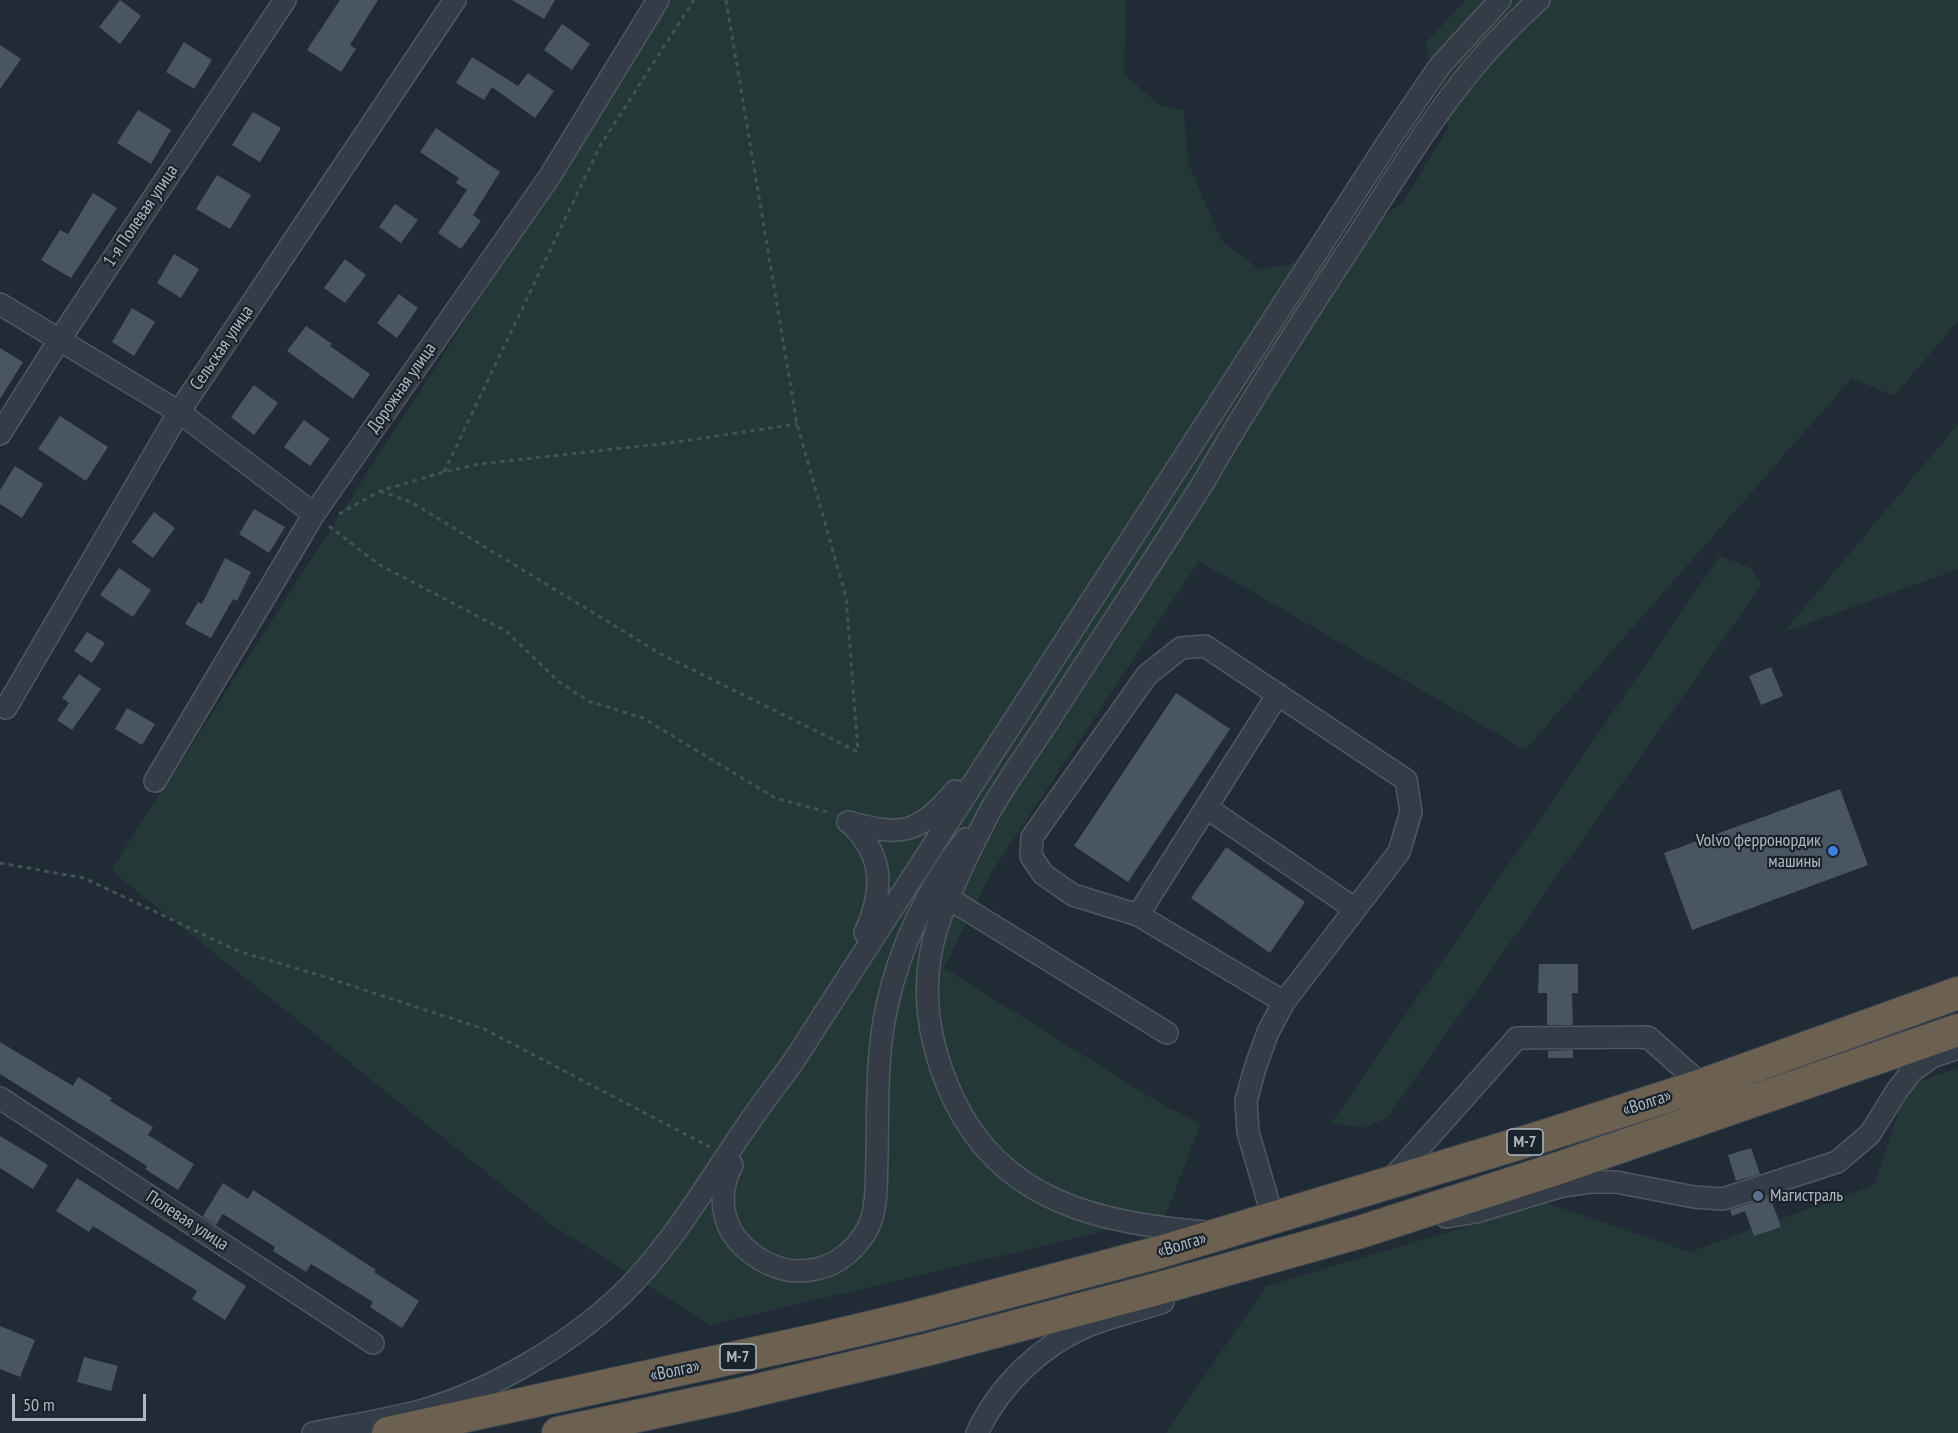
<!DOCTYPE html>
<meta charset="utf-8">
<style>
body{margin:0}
#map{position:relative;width:1958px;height:1433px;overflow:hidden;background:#212b36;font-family:"PT Sans Narrow",sans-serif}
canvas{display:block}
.scale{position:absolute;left:12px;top:1394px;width:134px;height:27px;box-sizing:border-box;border:3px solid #aeb8c3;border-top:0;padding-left:8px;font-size:18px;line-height:21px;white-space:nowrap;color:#aeb8c3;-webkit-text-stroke:4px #1a222b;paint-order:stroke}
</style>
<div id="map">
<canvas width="1958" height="1433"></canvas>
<div class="scale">50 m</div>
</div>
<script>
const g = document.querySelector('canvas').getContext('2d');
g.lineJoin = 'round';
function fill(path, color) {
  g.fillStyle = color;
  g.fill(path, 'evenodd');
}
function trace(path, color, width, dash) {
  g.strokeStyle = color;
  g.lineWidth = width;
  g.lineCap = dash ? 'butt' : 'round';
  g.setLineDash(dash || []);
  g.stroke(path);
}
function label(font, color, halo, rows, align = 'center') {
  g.font = font + ' "PT Sans Narrow",sans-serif';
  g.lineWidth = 4.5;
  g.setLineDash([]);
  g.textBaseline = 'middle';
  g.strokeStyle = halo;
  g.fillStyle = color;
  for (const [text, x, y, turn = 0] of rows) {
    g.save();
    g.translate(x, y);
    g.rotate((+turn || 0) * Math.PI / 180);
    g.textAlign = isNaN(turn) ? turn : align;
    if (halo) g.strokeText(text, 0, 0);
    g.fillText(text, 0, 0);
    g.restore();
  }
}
fill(new Path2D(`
 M672 0H1126L1124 74 1159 105 1184 110 1188 163 1221 240 1260 270 1329 256 1403 202 1449 127 1426 43 1465 0H1958V321L1894 396 1852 378 1525 750 1199 561 990 875 944 968 1166 1107 1201 1123 1165 1217 710 1325 549 1223 111 870Z
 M1958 424V569L1784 632Z
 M1720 556 1751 568 1762 584 1387 1118 1363 1128 1332 1122Z
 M1958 1068V1433H1166L1266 1286 1547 1203 1690 1252 1874 1185 1907 1086Z`), '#243838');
fill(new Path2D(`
 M120 0 141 16 120 44 99 27Z
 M340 0H378L350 45 356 49 341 72 307 50Z
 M512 0H555L544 19Z
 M562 24 590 44 572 70 544 50Z
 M184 42 212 60 194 89 166 72Z
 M0 45 21 59 0 89Z
 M472 57 518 86 528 73 554 91 535 118 492 87 484 100 456 83Z
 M138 110 171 130 151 164 117 143Z
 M253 112 281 128 260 162 232 145Z
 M436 128 500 172 473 215 481 221 461 249 438 233 467 190 456 183 459 178 420 152Z
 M217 175 251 195 230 229 196 209Z
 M93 193 117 208 71 278 41 260 60 230 68 234Z
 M395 204 418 220 401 243 379 227Z
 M174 254 199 269 181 298 157 283Z
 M345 259 366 275 345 303 324 288Z
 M399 294 418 308 397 338 377 323Z
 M132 308 155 322 134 356 112 342Z
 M306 326 332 344 330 346 370 374 353 399 287 351Z
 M0 348 23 362 0 399Z
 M254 385 278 403 254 435 231 417Z
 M60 416 108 447 86 481 38 449Z
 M304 420 330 439 310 466 284 447Z
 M15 466 43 484 22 518 0 504V490Z
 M254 509 285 527 269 553 239 534Z
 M154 512 175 528 153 558 132 542Z
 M225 558 251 572 237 601 233 599 211 638 185 624 198 602 202 604Z
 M119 568 151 590 133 617 100 595Z
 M87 632 105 643 92 663 74 651Z
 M1771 667 1783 696 1761 705 1749 676Z
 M79 674 101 689 72 730 57 720 69 703 62 698Z
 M1176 693 1230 729 1128 882 1074 846Z
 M127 708 155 724 142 745 115 729Z
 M1840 789 1868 865 1692 930 1664 853Z
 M1226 847 1305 902 1270 953 1191 898Z
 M1539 964H1578V993H1572L1573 1025H1547V993H1538Z
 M0 1042 73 1086 78 1077 112 1098 110 1101 153 1127 148 1135 194 1164 178 1190 145 1169 147 1166 0 1074Z
 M1573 1050V1058H1548V1051Z
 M0 1136 48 1165 33 1189 0 1168Z
 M1751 1148 1760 1174 1736 1181 1728 1155Z
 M77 1178 246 1286 225 1320 192 1299 197 1291 93 1226 89 1232 56 1211Z
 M223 1183 248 1199 253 1190 376 1270 374 1272 419 1301 402 1328 370 1307 373 1302 311 1264 306 1272 273 1251 275 1247 223 1214 216 1225 203 1216Z
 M1782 1193 1783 1198 1772 1202 1781 1227 1754 1236 1745 1211 1732 1216 1730 1210Z
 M0 1326 35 1340 20 1377 0 1369Z
 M84 1357 118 1366 111 1391 77 1382Z`), '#495562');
const minor = new Path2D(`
 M0 304 179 412 314 514
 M0 434 60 339 285 0
 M6 708 179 412 455 0
 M155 781 314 514 550 176 658 0
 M1207 808 1355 909
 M848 822C903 837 918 834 955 791
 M849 822C885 856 884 890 865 933
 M948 898 1167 1033
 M1138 915 1278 694
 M0 1098 373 1343
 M732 1165C717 1193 721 1227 745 1248 765 1266 790 1275 816 1269 838 1265 857 1248 868 1228 878 1207 876 1179 877 1156 878 1106 876 1055 887 1006 899 949 929 884 966 839
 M1389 1182 1517 1038 1648 1037 1702 1085
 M1446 1217 1476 1212 1562 1186 1590 1182H1616L1694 1197 1723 1199 1837 1162 1870 1134 1896 1092 1911 1072 1932 1057 1958 1048
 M1273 1218 1248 1132 1246 1101 1255 1068 1268 1032 1284 1002 1399 852 1411 812 1406 780 1205 646 1181 648 1147 675 1032 837 1031 856 1043 874 1073 895 1138 915 1284 1002
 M1206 1232C1101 1223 1002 1203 953 1098 933 1054 922 1006 930 958 934 929 946 902 958 876 968 854 979 832 990 811 1008 779 1031 748 1051 717 1101 639 1153 562 1203 483 1218 458 1232 432 1248 408 1285 346 1325 286 1364 226 1417 143 1464 65 1539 0
 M313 1433C348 1426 385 1420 420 1411 489 1392 568 1345 620 1296 672 1246 707 1183 748 1124 762 1103 778 1083 793 1062L1390 139 1439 67 1500 0
 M977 1433C998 1388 1038 1348 1083 1328 1108 1317 1137 1311 1163 1302`);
const highway = new Path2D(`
 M388 1433 820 1339 917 1316 1160 1252 1544 1136 1702 1085 1958 993
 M558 1433 736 1395 926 1350 1157 1289 1357 1233 1556 1169 1958 1030`);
trace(minor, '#4f5861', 24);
trace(highway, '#3f4851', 34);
trace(new Path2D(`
 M726 0 797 424 846 597 858 752
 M444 472 600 146 694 0
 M380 491 411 502 661 654 858 752
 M339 514 380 491 444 472 479 464 677 442 797 424
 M329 526 378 564 506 631 558 681 588 701 643 718 775 798 831 813
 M0 863 84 878 238 951 322 976 484 1029 710 1147`), '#405355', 3, [4.5, 4.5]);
trace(minor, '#343d47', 21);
trace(highway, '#6c6051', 32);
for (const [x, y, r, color] of [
 [1833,851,6,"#3f7fe0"],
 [1758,1196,6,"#5c6f8a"]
]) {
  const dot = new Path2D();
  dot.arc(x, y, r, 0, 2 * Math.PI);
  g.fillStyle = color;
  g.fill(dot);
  trace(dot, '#1a222b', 2);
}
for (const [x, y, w] of [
 [1525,1142,36],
 [738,1357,36]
]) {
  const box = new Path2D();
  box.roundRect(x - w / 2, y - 13, w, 26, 4.5);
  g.fillStyle = '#1a222b';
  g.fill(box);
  trace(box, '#aeb8c3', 1.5);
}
label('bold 16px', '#aeb8c3', null, [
 ["М-7",1525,1142],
 ["М-7",738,1357]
]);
label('18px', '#aeb8c3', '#1a222b', [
 ["1-я Полевая улица",141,216,-56],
 ["Сельская улица",222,348,-56],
 ["Дорожная улица",402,388,-55],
 ["«Волга»",1647,1103,-18],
 ["Полевая улица",187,1221,33],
 ["«Волга»",1182,1245,-17],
 ["«Волга»",675,1371,-12]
]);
label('18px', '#aeb8c3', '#1a222b', [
 ["Volvo ферронордик",1821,841],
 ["машины",1821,862],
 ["Магистраль",1770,1196,"left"]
], 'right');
</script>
